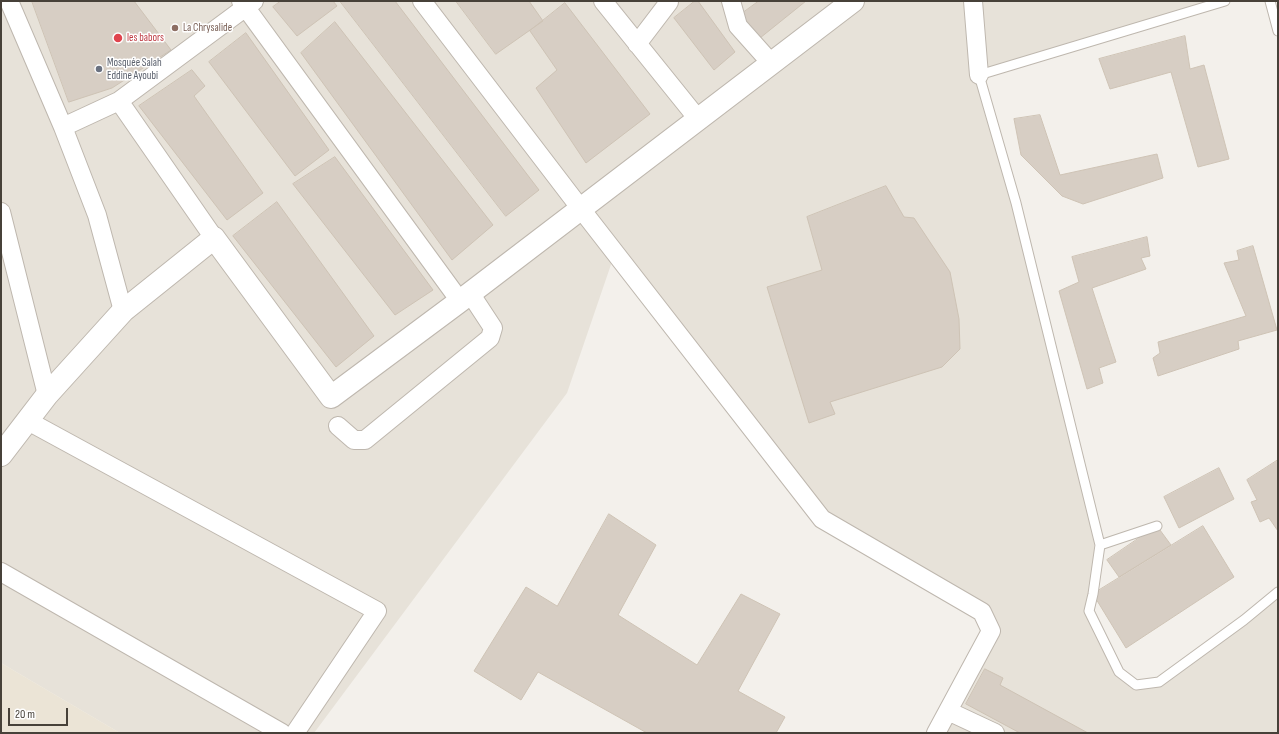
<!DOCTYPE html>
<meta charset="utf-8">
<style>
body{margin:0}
#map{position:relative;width:1279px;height:734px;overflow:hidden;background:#f3f0eb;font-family:"Sofia Sans Condensed",sans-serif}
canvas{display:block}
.frame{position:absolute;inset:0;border:2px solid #474139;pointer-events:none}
.scale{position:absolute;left:8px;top:708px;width:60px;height:18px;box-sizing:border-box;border:2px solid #474139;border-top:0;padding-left:5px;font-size:12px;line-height:14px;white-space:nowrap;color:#474139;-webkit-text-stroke:3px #fff;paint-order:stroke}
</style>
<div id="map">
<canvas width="1279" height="734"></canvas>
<div class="frame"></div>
<div class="scale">20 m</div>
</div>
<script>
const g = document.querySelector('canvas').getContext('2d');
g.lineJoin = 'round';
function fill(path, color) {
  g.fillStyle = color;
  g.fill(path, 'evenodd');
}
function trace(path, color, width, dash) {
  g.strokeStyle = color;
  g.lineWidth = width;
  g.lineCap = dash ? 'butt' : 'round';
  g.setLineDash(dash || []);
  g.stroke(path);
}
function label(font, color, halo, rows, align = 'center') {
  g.font = font + ' "Sofia Sans Condensed",sans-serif';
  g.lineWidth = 3;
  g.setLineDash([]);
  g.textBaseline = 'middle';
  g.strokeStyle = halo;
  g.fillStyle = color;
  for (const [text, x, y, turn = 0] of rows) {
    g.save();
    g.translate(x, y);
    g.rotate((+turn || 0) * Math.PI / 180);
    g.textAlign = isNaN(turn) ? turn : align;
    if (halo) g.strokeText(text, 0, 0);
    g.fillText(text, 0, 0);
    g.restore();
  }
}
fill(new Path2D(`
 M1 1H966L977 81 1013 207 1095 544 1089 594 1085 613 1116 674 1134 689 1160 686 1243 626 1278 598V733H1007L956 708 997 632 827 515 617 247 567 393 314 733H120L1 663Z
 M979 1H1223L984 70Z
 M950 719 980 733H943Z`), '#e7e2d9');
fill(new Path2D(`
 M1 663 120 733H1Z`), '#ebe4d6');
const building = new Path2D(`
 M32 1H134L171 50 112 88 69 102Z
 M281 1H333L337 6 297 36 273 7Z
 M340 1H395L539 190 506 216Z
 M456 1H529L543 21 496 54Z
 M695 1H698L735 52 714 70 674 18Z
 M759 1H806L760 38 740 15Z
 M565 3 650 114 586 163 536 88 557 70 530 31Z
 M335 22 493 225 452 260 301 53Z
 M246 33 329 150 295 176 209 62Z
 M1185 36 1190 69 1204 65 1229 159 1198 167 1171 72 1110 89 1099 59Z
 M192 70 205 86 194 96 263 193 227 220 139 106Z
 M1040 115 1060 175 1157 154 1163 178 1083 204 1062 196 1021 155 1014 119Z
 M335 157 433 290 395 315 293 184Z
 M886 186 904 217 914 218 950 272 959 319 960 349 942 367 830 402 835 414 809 423 767 287 822 270 807 217Z
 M277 202 374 336 336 367 233 236Z
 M1147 237 1150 256 1141 258 1146 269 1092 288 1116 362 1099 368 1103 383 1087 389 1059 291 1079 282 1072 257Z
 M1253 246 1277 330 1238 341 1239 349 1158 376 1153 358 1160 353 1158 342 1246 316 1224 263 1239 260 1237 251Z
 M1278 460V531L1269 518 1260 522 1251 502 1257 500 1247 480Z
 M1219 468 1234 499 1179 528 1164 497Z
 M609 514 656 545 618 615 697 665 741 594 780 614 738 691 785 717 776 733H647L538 672 521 700 474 671 526 587 557 606Z
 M1157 526 1171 545 1119 577 1107 560Z
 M1203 526 1234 577 1126 648 1093 594Z
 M985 669 1003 678 1000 685 1088 733H1020L966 704Z`);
fill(building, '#d7cec4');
trace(building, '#cec3b5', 1);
const service = new Path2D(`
 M1225 1 979 75 1016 203 1100 545 1093 594 1089 611 1119 672 1136 685 1159 682 1244 620 1278 592
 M1270 1 1278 31
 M1100 545 1157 526`);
const minor = new Path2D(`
 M9 1 63 127 97 215 123 311
 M241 1 460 301
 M422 1 581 209 822 519 982 612 991 631 936 733
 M603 1 698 119
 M731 1 738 26 771 63
 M973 1 979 75
 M637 44 669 2 668 1
 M119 101 214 238
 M63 127 119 101 254 1
 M1 212 47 395
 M28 421 377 611 295 733
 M338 426 354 440H365L490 338 493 328 470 293
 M1 572 282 733
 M948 711 995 733`);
const tertiary = new Path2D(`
 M1 455 47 395 123 311 214 238 331 397 460 301 853 1`);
trace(service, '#beb7ae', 11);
trace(minor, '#beb7ae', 20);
trace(tertiary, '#beb7ae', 24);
trace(service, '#fff', 9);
trace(minor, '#fff', 18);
trace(tertiary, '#fff', 22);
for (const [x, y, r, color] of [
 [175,28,4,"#8d6e63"],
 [118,38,5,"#e0444e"],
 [99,69,4,"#6b7280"]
]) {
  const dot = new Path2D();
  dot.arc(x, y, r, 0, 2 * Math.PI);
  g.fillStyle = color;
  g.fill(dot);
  trace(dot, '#fff', 1.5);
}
label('11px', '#785e54', '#fff', [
 ["La Chrysalide",183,28]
], 'left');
label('11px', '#be3a42', '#fff', [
 ["les babors",127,38]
], 'left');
label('11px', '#5b616d', '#fff', [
 ["Mosquée Salah",107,63],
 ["Eddine Ayoubi",107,76]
], 'left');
</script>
